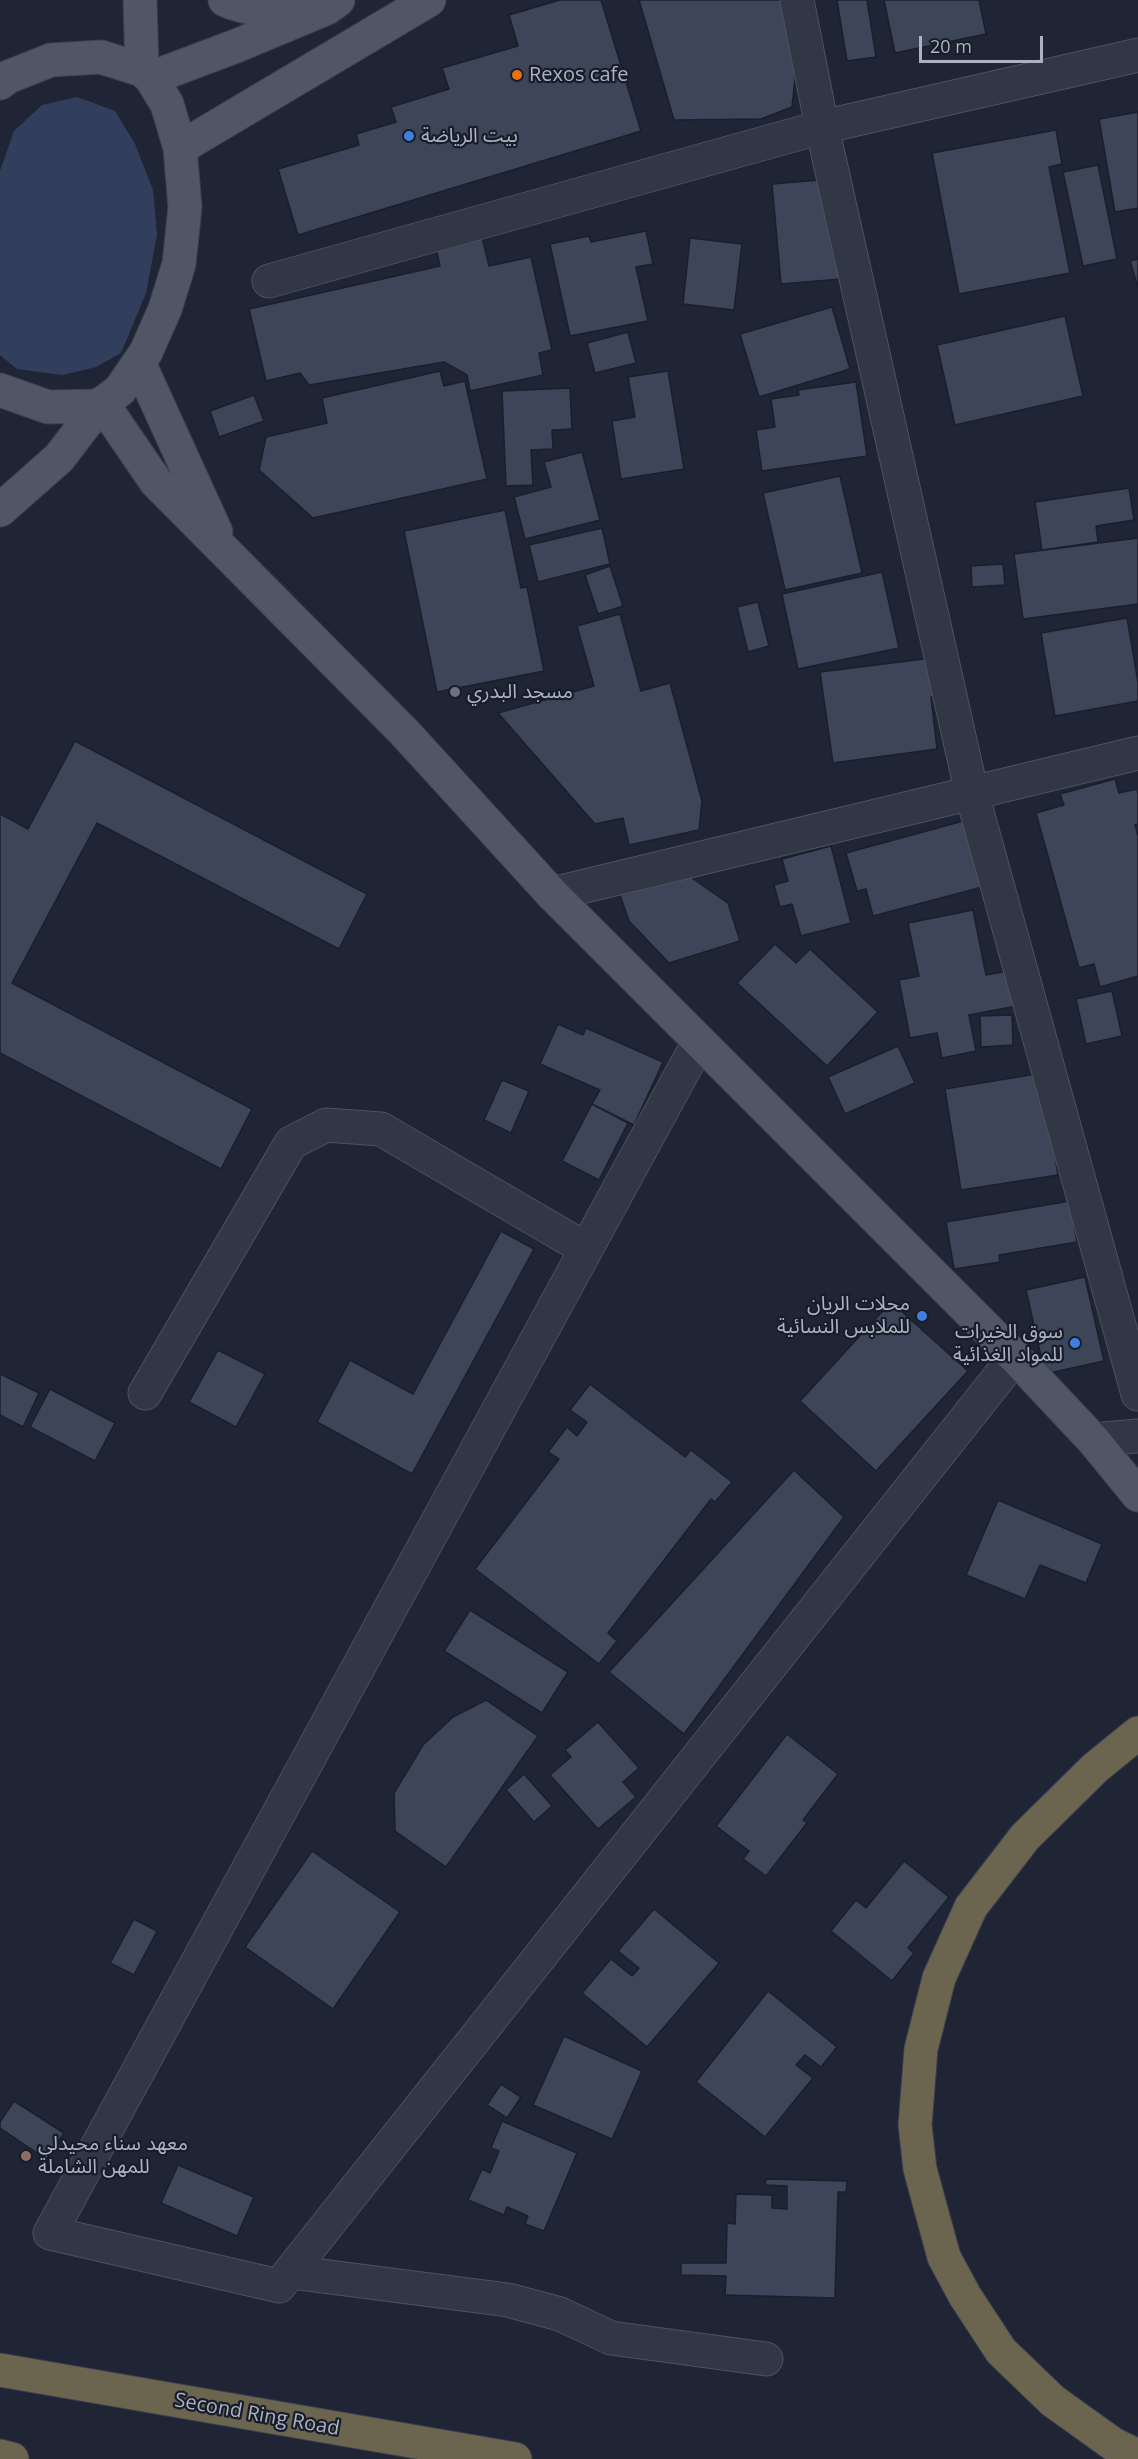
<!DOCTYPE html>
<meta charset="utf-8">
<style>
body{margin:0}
#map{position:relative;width:1138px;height:2459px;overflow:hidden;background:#1f2535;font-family:"Open Sans",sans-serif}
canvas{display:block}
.scale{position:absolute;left:919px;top:36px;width:124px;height:27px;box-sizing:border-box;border:3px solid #acb2c3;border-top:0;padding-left:8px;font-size:18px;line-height:21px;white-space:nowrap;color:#acb2c3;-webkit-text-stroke:4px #181d2a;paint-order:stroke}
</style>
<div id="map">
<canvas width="1138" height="2459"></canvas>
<div class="scale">20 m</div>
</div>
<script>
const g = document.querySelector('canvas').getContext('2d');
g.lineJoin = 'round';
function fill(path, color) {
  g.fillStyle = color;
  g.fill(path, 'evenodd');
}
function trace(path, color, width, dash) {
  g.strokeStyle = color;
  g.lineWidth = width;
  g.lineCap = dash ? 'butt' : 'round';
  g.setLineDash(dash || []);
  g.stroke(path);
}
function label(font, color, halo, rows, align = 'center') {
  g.font = font + ' "Open Sans","Noto Sans Arabic",sans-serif';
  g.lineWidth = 4.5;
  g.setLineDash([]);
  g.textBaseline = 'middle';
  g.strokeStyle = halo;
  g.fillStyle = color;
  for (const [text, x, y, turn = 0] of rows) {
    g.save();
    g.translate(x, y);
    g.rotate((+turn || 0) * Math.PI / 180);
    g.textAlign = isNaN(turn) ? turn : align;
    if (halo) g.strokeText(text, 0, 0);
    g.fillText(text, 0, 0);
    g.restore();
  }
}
fill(new Path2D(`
 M77 97 115 111 135 144 153 190 157 235 146 293 121 353 96 367 62 375 17 369 0 355V171L14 131 42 105Z`), '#323f5c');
const building = new Path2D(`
 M560 0H601L641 131 298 235 278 169 359 145 356 134 396 122 391 107 449 89 442 68 518 46 509 15Z
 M639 0H791L799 41 792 107 761 119 674 120Z
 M837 0H867L876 57 847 61Z
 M884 0H979L986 34 895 53Z
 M1138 112V208L1115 212 1099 119Z
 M1056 130 1062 164 1049 167 1070 273 959 294 932 153Z
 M1098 165 1117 259 1083 266 1063 172Z
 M843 178 853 278 781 284 772 184Z
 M646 231 653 264 636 267 648 321 570 336 550 244 589 236 591 242Z
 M482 237 489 266 531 257 552 350 539 353 543 375 470 391 467 375 444 362 309 385 300 373 266 381 249 309 440 266 436 248Z
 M690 238 742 244 734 310 683 304Z
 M1138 259V287L1130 261Z
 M832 307 850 369 759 397 740 334Z
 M1065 316 1083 396 955 425 937 345Z
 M628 332 636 363 595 373 587 343Z
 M440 371 444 386 465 381 487 479 313 518 259 470 266 437 327 423 322 398Z
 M668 371 684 469 621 479 612 421 635 417 628 377Z
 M856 382 867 456 762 471 756 430 775 427 771 399 799 395 798 390Z
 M570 388 572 429 552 430 553 449 531 450 533 485 506 486 502 391Z
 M254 395 264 421 219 437 210 411Z
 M582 452 600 520 525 539 514 497 551 487 544 462Z
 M840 476 862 573 785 590 763 493Z
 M1129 488 1134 520 1096 526 1098 542 1042 550 1035 502Z
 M505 510 521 588 527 587 544 671 437 692 404 531Z
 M602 528 610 564 538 582 529 545Z
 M1138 538V604L1023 619 1014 554Z
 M1003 564 1005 585 972 587 971 566Z
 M610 566 623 606 598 614 585 575Z
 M882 572 899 648 798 669 782 594Z
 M758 602 769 646 748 652 737 607Z
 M620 614 641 691 670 683 702 801 699 830 629 845 623 818 595 824 498 713 594 686 577 626Z
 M1127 618 1138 682V701L1055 716 1041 633Z
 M932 658 937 696 931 697 937 749 833 763 820 672Z
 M75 741 367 894 339 949 97 823 12 983 252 1109 221 1169 0 1053V814L28 829Z
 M1115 779 1119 793 1137 789 1138 793V824L1135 825 1138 836V976L1100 987 1094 964 1079 968 1036 813 1064 805 1060 794Z
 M967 820 986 886 873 916 866 889 857 891 846 853Z
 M831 846 851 923 801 936 792 904 780 907 774 885 788 881 782 859Z
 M686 874 728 903 740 941 669 963 629 921 620 895Z
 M973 910 986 975 1020 969 1027 1004 969 1015 976 1051 942 1058 937 1033 910 1038 899 980 919 976 908 923Z
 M775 944 796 963 810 949 878 1012 827 1066 737 983Z
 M1112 991 1122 1036 1086 1044 1076 999Z
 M1012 1015 1013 1045 981 1047 980 1016Z
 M558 1024 583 1035 586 1028 663 1062 634 1125 592 1104 600 1090 540 1064Z
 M898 1046 915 1083 845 1114 828 1077Z
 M1042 1073 1058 1175 961 1190 945 1089Z
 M502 1080 529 1091 511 1133 484 1120Z
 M592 1104 628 1123 599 1180 562 1161Z
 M1070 1201 1077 1242 999 1255 1000 1262 954 1269 946 1222Z
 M501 1231 534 1249 412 1474 317 1422 350 1360 413 1394Z
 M1085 1277 1104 1361 1045 1374 1026 1290Z
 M891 1302 968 1371 876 1471 800 1401Z
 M218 1350 265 1374 236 1427 189 1402Z
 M0 1374 39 1393 23 1427 0 1415Z
 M590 1384 685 1457 691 1450 732 1482 715 1502 711 1499 608 1633 617 1641 599 1664 475 1569 559 1459 548 1452 567 1427 577 1436 587 1422 570 1410Z
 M50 1389 115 1423 95 1461 30 1427Z
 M794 1470 844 1517 684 1734 609 1672Z
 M998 1500 1102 1544 1086 1583 1040 1565 1025 1599 966 1575Z
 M470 1610 568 1672 542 1713 444 1651Z
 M486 1700 538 1736 446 1867 395 1831 394 1793 423 1745 453 1717Z
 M598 1722 639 1768 623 1782 636 1797 598 1829 550 1775 571 1757 565 1750Z
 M787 1734 838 1774 803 1820 807 1823 766 1876 743 1859 749 1851 716 1826Z
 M524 1774 552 1806 534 1822 506 1790Z
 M312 1851 400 1912 333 2009 245 1947Z
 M904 1861 949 1897 908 1948 914 1953 892 1981 831 1931 856 1900 866 1908Z
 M654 1909 719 1963 647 2047 582 1993 611 1959 632 1976 639 1968 618 1951Z
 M134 1919 157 1931 134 1975 110 1963Z
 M768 1991 837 2047 821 2067 805 2055 796 2065 813 2078 765 2137 696 2082Z
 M564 2036 642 2071 612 2139 533 2105Z
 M501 2084 521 2097 507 2118 487 2105Z
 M14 2101 64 2133 46 2159 0 2128V2122Z
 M502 2121 577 2153 544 2231 525 2224 528 2216 507 2207 504 2215 468 2200 482 2169 490 2173 499 2151 491 2148Z
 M178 2165 254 2197 237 2236 161 2203Z
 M766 2179 847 2181 846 2192H838L835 2298 725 2295 726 2276 681 2275V2263H726L727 2223 735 2224 736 2194 772 2195V2208L787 2209V2186L765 2185Z`);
fill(building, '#3d4558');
trace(building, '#1a1f2c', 1.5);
const minor = new Path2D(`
 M797 0 822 127 972 794 1138 1394
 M269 281 822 127 1138 55
 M552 894 1138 753
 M699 1042 50 2233 279 2286 1015 1357
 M145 1393 291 1143 326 1125 381 1129 586 1249
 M1093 1440 1138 1436
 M291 2272 508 2300 560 2314 611 2338 766 2359`);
const major = new Path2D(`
 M140 0 142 70
 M225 0C252 12 282 12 310 9
 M151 78 236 46 327 8 338 0
 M0 83 8 77 51 60 101 57 142 70 151 78 167 104 180 148 185 207 179 264 165 309 146 352 120 390 99 406 59 458 0 510
 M180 148 429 0
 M139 363 216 532
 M0 390 48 407 99 406
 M102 403 156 482 404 732 552 894 1015 1357 1093 1440 1138 1495`);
const highway = new Path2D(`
 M1138 1733 1095 1768 1025 1837 971 1907 939 1978 921 2049 915 2125 920 2169 944 2257 965 2296 1001 2351 1053 2401 1113 2444 1138 2456
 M0 2370 515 2459
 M0 2456 12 2459`);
trace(minor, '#4d5261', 35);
trace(major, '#3c414f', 35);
trace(highway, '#3a3f4d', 35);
trace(minor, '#323745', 33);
trace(major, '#505666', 33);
trace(highway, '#6b644f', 33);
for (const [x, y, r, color] of [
 [517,75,6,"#e8710a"],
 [409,136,6,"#3f7fe0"],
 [455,692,6,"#6b7280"],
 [922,1316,6,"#3f7fe0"],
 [1075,1343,6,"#3f7fe0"],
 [26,2156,6,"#8d6e63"]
]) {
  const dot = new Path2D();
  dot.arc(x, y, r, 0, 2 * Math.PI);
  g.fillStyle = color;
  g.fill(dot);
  trace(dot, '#181d2a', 2);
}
label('20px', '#acb2c3', '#181d2a', [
 ["Rexos cafe",529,75],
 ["بيت الرياضة",421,136],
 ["مسجد البدري",467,692],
 ["محلات الريان",910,1304,"right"],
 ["للملابس النسائية",910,1327,"right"],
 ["سوق الخيرات",1063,1332,"right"],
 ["للمواد الغذائية",1063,1355,"right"],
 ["معهد سناء محيدلي",38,2144],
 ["للمهن الشاملة",38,2167]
], 'left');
label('20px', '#acb2c3', '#181d2a', [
 ["Second Ring Road",257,2415,10]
]);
</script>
